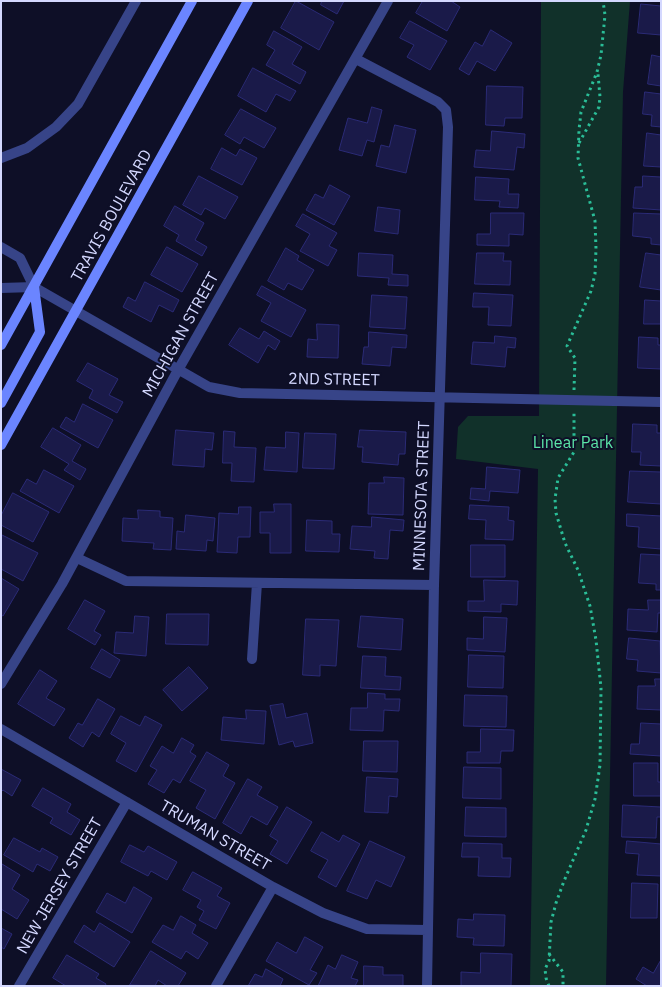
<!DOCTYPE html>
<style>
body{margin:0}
#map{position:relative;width:662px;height:987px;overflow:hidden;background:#0e0f27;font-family:"IBM Plex Sans",sans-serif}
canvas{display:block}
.frame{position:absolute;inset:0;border:2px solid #d4d8ff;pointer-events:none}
</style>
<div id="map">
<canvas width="662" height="987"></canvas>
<div class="frame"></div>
</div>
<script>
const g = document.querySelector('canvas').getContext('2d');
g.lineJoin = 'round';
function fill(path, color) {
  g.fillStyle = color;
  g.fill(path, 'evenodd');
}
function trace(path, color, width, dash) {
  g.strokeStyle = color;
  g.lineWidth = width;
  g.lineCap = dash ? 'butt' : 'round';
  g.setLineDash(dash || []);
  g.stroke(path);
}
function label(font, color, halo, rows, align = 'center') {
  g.font = font + ' "IBM Plex Sans",sans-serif';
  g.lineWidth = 4;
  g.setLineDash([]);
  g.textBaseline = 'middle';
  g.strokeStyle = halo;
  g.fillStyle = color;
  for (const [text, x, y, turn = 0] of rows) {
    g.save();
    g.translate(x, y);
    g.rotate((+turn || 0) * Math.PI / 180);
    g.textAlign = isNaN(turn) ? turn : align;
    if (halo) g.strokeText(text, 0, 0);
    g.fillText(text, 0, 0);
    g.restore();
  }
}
fill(new Path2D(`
 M541 1H630L623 92 606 986H530L538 469 456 459 458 427 468 416H539Z`), '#11312a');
const building = new Path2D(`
 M296 1 334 22 319 50 281 28Z
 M322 1H344L337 14 321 5Z
 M423 1H451L460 7 447 31 416 13Z
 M641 4 661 6V35L638 33Z
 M410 21 447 41 430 70 407 57 414 45 400 38Z
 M491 30 512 43 495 71 477 61 469 75 459 69 475 42 482 46Z
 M274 31 302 47 292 64 306 72 300 84 266 65 275 50 267 45Z
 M652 55 661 57V86L648 84Z
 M253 68 296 91 290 101 276 94 266 112 238 96Z
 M487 86 523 87 522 118H505L504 126 486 125Z
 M645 92 661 94V127L651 126 652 115 643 114Z
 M372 107 382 110 374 142 367 140 362 156 339 150 348 118 367 123Z
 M241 109 276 128 264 148 244 137 240 144 225 135Z
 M395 125 416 130 406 173 376 166 381 145 389 147Z
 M492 131 525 134 524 148 517 147 514 170 474 167 476 150 490 151Z
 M647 133 661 135V167L644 166Z
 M222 148 236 156 240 149 257 158 242 185 211 169Z
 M199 176 238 197 225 219 205 208 201 215 183 205Z
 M643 176 661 177V210L633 208 635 187H642Z
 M476 177 509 179 508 194H519L518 208 499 207 500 201 475 200Z
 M330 185 350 196 334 225 306 210 315 194 323 198Z
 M175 206 204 223 195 240 207 247 202 256 176 241 179 235 164 226Z
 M378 207 400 210 398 234 375 231Z
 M491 213H524L523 235 509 234V246L477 245V234H490Z
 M634 213 661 214V245L651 244V238L633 236Z
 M303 214 337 233 329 246 337 250 328 266 300 251 310 234 296 226Z
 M167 247 198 264 182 292 151 275Z
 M286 248 299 256 297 260 314 270 302 290 288 283 284 290 268 281Z
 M359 253 393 255 392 274 408 275V286L388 285 389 278 358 276Z
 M477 253H504L503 261H511L510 285 475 284Z
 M646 253 661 255V290L640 287Z
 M145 282 179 300 173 312 159 305 151 322 123 307 128 297 135 301Z
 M262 286 306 310 291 337 261 321 271 303 257 295Z
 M474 293 513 295 511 326 488 325 489 307H473Z
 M372 295 407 297 405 329 370 327Z
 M645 300 661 301V333V324H644Z
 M317 324 339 325 338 358 307 357 308 339 317 340Z
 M240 328 259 339 264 331 280 341 275 350 268 345 258 363 229 345Z
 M369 332 407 335 406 348 392 347 390 366 362 364 364 347H368Z
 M495 336 516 338 515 348 507 347 505 367 471 364 473 342 494 343Z
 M639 337 658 338V345H661V369L638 368Z
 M88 363 118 379 109 395 123 402 117 413 89 398 93 390 77 381Z
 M83 404 113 420 98 448 60 427 66 417 74 422Z
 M633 424 657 425V433H661V466L640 465 641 452H632Z
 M53 428 81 445 72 461 86 469 80 480 64 470 69 464 41 447Z
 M176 430 214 433 212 450 205 449 204 467 173 465Z
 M360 430 406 432 405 454H399L398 465 362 462 363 447H358Z
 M224 431 235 432 234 447 256 448 254 482 231 481 232 463H223Z
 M286 432 299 433 297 472 264 470 266 447 285 448Z
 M305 433 336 434 334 469 303 468Z
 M487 467 520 470 518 493 490 491 489 501 470 499 471 488 485 489Z
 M44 470 74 486 59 513 20 491 27 479 36 484Z
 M630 471 661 472V504L628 502Z
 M384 477 404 478 403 515 368 514 369 483H384Z
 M13 493 49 512 33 542 1 525V516Z
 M274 504H291V553H270V533H260V512H274Z
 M470 505 509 507 508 520 514 521 513 540 485 539 486 520 469 519Z
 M239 507H251L250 537H238L237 553 217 552 219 513 238 514Z
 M138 510 160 511V517L173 518 171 550 153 549 154 543 122 541 123 518 138 519Z
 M627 514 661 516V549L638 547 639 527 627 526Z
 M186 515 215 518 213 541 207 540 206 551 176 549 177 531 184 532Z
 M372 517 404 520 403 531 390 530 388 559 374 558 375 551 350 549 352 526 371 527Z
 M307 520 332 521V534H340L339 552 306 551Z
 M2 535 38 553 23 581 1 569Z
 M471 545H505V577H471Z
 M641 554 661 555V590H656V584L639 583Z
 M1 578 19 589 3 616 1 615Z
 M484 580 518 581 517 605 501 604V612L468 611V601H484Z
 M85 600 105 611 94 631 101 635 95 645 68 629Z
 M648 600H661V613H658L657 632 627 630 628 609 648 610Z
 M167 614H209L208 645 166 644Z
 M135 616 149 617 146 656 114 653 116 632 133 633Z
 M361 616 403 619 401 650 358 647Z
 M484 617 507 618 505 652 467 650V638L483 639Z
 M306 619 339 620 336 666 320 665V676L303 675Z
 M629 638 660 641 661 673 637 671 638 660 627 659Z
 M102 649 120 660 110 678 91 668Z
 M469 655 504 656 503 688 468 687Z
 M363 656 386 657 385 676 401 677 400 690 361 688Z
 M189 667 208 688 182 711 163 690Z
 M40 670 57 681 46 698 65 709 54 726 18 704Z
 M655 679H661V710L637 709 638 686H655Z
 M368 693 385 694V699H400L399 711 384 710 383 731 350 730 351 708H367Z
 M465 695 507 696 506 727 464 726Z
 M98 699 115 709 99 737 92 732 83 747 69 738 78 723 82 725Z
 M283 704 286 718 307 713 313 743 295 747 293 741 279 745 270 706Z
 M246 710 266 711 264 744 221 740 223 717 246 719Z
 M121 716 140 726 145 716 162 725 136 772 116 761 126 743 111 734Z
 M641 723 661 724V756L630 754 631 744H639Z
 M481 729 514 730 513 751H501L500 763H467V752H480Z
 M182 738 194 745 190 752 196 756 180 783 173 779 164 793 148 784 157 770 150 766 162 746 173 753Z
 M364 741H398L397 772 363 771Z
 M207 752 229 765 223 776 235 783 215 819 196 808 206 790 190 781Z
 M634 763H658V782H661V796H634Z
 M464 767 501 768V799L463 798Z
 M1 769 21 780 12 796 3 790 1 792Z
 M367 777 398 779 397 797 389 796 388 813 365 812Z
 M248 779 262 787 257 795 278 807 267 825 251 816 241 834 223 823Z
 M43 788 71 804 67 812 80 820 71 835 50 823 53 818 32 806Z
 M623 805 661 807V817H657L656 838 622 837Z
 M287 807 312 822 287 864 270 854 278 841 270 836Z
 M466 807 506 808V837L465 836Z
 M322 832 339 842 343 835 360 844 336 887 318 877 328 860 311 851Z
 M14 838 40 852 42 848 58 857 50 871 37 864 33 872 4 855Z
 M370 841 405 857 391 887 376 880 367 899 347 891Z
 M627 841 661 844V876L637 875 639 854 626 853Z
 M463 843 502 844V858H511L510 877 478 876 479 857H462Z
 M130 845 144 852 148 846 177 862 167 880 151 871 148 876 121 862Z
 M2 864 20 875 12 889 29 900 17 919 1 909Z
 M193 872 222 888 217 896 230 903 216 929 199 920 204 911 197 907 201 900 183 890Z
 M632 883 658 884 657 918H631Z
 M134 887 152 898 132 933 96 912 107 893 125 903Z
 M474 914 505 915 504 946 473 945 474 938 457 937 458 919 473 920Z
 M181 916 196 925 192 933 208 943 198 959 186 951 181 959 152 942 163 925 173 930Z
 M100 923 130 942 114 967 74 942 84 925 94 932Z
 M1 928 12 934 4 949 1 947Z
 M305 937 323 947 310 970 317 973 309 985 266 961 277 942 296 953Z
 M151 951 186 973 178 986H167L158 980 155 986 130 985Z
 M481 953 512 954 511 986H461V972L480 973Z
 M67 955 99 974 96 978 106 984 105 986H66L53 978Z
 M342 955 358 962 351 978 358 980 355 986H318L328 965 335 969Z
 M661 960V986H647L636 979 643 967 653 973Z
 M364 966 383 967V975H403V986H364Z
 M266 969 283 979 280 986H248L255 974 262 977Z`);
fill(building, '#1a1a49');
trace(building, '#2b2b76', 1);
trace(new Path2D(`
 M579 143 599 107 600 97 598 74
 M574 390 575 358 567 346 591 291 595 274 596 249 595 221 578 158 579 130 581 112 597 72 601 55 605 15 603 1
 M549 954 563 972V986
 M549 986 546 978 545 969 549 961 551 922 556 903 564 881 586 830 595 799 600 765 601 688 596 640 590 606 578 570 565 543 556 513 555 499 558 478 574 452V411`), '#2abd97', 3, [2.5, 4]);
trace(new Path2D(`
 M1 158 27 148 56 127 78 104 136 1`), '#374488', 10);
trace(new Path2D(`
 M356 59 438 102 446 110 448 127 434 585 427 986
 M34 287 209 387 240 393 661 402
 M77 558 126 581 434 585
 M252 659 257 583
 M1 684 62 584 178 370 388 1
 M1 729 273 887 323 913 367 929 427 930
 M19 986 127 802
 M216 986 273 887`), '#374488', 10);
trace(new Path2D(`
 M1 247 20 258 34 287 1 288`), '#374488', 10);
trace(new Path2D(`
 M1 345 192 1
 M1 403 40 332 34 287
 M1 445 248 1`), '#6b85ff', 10);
label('16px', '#d4d8ff', '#0e0f27', [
 ["TRAVIS BOULEVARD",112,216,-61],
 ["MICHIGAN STREET",181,335,-61],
 ["2ND STREET",334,380,1],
 ["MINNESOTA STREET",422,496,-88],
 ["TRUMAN STREET",215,836,30],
 ["NEW JERSEY STREET",60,886,-60]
]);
label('16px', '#5be4a7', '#0e0f27', [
 ["Linear Park",573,443]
]);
</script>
